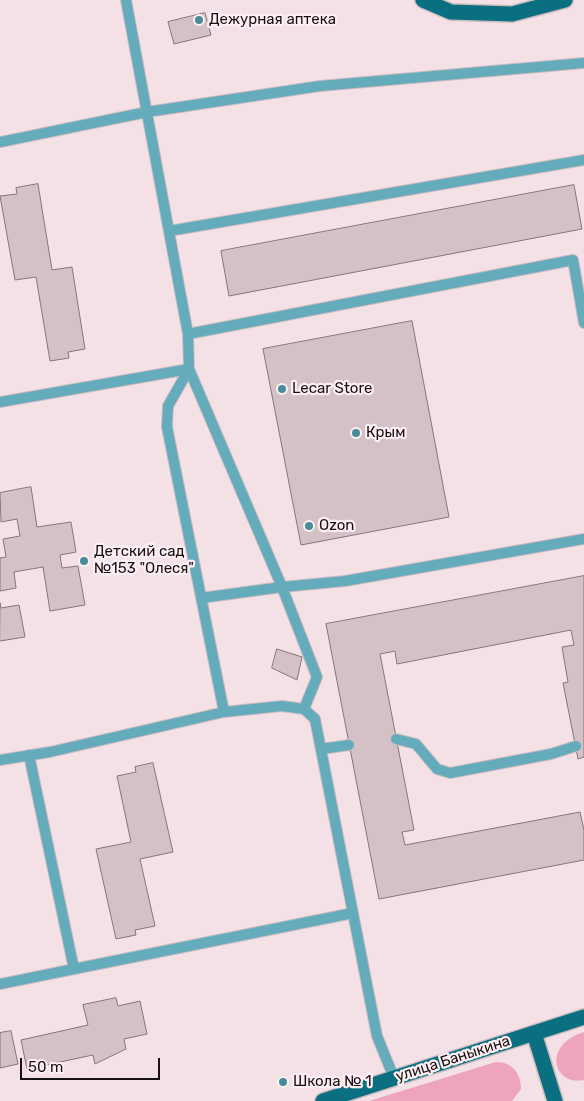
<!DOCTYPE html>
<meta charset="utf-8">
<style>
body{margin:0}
#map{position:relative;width:584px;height:1101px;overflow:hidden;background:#f4e1e6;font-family:Rubik,sans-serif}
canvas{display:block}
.scale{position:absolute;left:20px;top:1058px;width:140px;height:22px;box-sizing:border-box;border:2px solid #181113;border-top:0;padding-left:6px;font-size:15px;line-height:18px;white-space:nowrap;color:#181113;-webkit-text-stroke:4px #ffeff3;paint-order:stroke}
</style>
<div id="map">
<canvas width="584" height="1101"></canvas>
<div class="scale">50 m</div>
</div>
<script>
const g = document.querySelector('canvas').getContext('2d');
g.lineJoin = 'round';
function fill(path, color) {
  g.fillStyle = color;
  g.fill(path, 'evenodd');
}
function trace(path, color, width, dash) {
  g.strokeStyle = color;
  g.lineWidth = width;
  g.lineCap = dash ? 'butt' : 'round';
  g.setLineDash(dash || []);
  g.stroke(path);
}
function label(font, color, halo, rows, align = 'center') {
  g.font = font + ' Rubik,sans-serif';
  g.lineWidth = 4.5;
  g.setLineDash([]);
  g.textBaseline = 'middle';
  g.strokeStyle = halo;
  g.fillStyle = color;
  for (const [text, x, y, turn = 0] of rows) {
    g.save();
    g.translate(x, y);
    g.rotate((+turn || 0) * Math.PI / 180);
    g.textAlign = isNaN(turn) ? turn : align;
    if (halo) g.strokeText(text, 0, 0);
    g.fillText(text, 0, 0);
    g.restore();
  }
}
fill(new Path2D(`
 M584 1032V1080C553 1086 542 1045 584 1032Z
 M496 1062C512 1062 521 1073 521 1089L512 1101H369Z`), '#eea4ba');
const building = new Path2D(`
 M205 13 211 35 174 44 168 22Z
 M38 184 52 270 72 267 85 349 68 352 69 358 50 361 36 277 15 280 0 196 17 194 16 188Z
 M574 185 582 229 229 296 221 251Z
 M412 321 449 517 301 545 263 349Z
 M31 487 37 527 71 522 76 552 60 555 62 568 78 566 85 605 50 611 43 567 14 572 16 588 0 591V558L6 557 3 539 20 536 17 519 1 522 0 493Z
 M584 576V757L578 759 563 683 568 682 562 647 574 645 571 630 397 664 395 651 380 654 414 830 402 832 405 845 580 812 584 830V860L379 899 326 624Z
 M0 603 1 608 19 605 25 637 0 641Z
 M277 649 302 657 297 680 272 668Z
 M153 763 173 852 140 859 155 926 135 930 136 935 116 939 96 849 131 842 117 776 136 772 135 767Z
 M116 998 118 1006 140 1001 147 1034 124 1039 126 1049 95 1064 93 1055 27 1069 21 1040 88 1025 83 1005Z
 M11 1031 18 1064 0 1068V1033Z`);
fill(building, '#d3c1c6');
trace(building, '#857579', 1);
const lane = new Path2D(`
 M126 0 188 334 189 369 168 406 167 427 224 712
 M0 142 147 112 320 86 584 63
 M169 231 584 160
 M188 334 573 260 584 323
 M0 402 189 369 282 587 317 677 304 709
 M201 598 282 587 345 581 584 539
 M396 739 416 744 437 769 450 773 551 754 576 746
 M321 749 349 745
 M29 755 74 969 353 913
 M0 760 50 752 224 712 282 706 304 709 315 719 377 1036 394 1078
 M0 984 74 969`);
const primary = new Path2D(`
 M423 0 451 12 512 14 565 0
 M534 1033 555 1101
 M323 1101 584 1017`);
trace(lane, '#ccbcc0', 12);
trace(primary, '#ccbcc0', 18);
trace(lane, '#64abbb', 10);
trace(primary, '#0a7081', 15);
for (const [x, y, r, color] of [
 [199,20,5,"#488c9a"],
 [282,389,5,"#488c9a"],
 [356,433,5,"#488c9a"],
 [309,526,5,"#488c9a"],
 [84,561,5,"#488c9a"],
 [283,1082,5,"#488c9a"]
]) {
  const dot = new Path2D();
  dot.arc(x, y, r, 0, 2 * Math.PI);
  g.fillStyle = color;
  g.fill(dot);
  trace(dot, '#ffeff3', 2);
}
label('15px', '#181113', '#ffeff3', [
 ["Дежурная аптека",209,20],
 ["Lecar Store",292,389],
 ["Крым",366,433],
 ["Ozon",319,526],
 ["Детский сад",94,552],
 ["№153 \"Олеся\"",94,569],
 ["Школа № 1",293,1082]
], 'left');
label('15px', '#181113', '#ffeff3', [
 ["улица Баныкина",453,1059,-18]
]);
</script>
